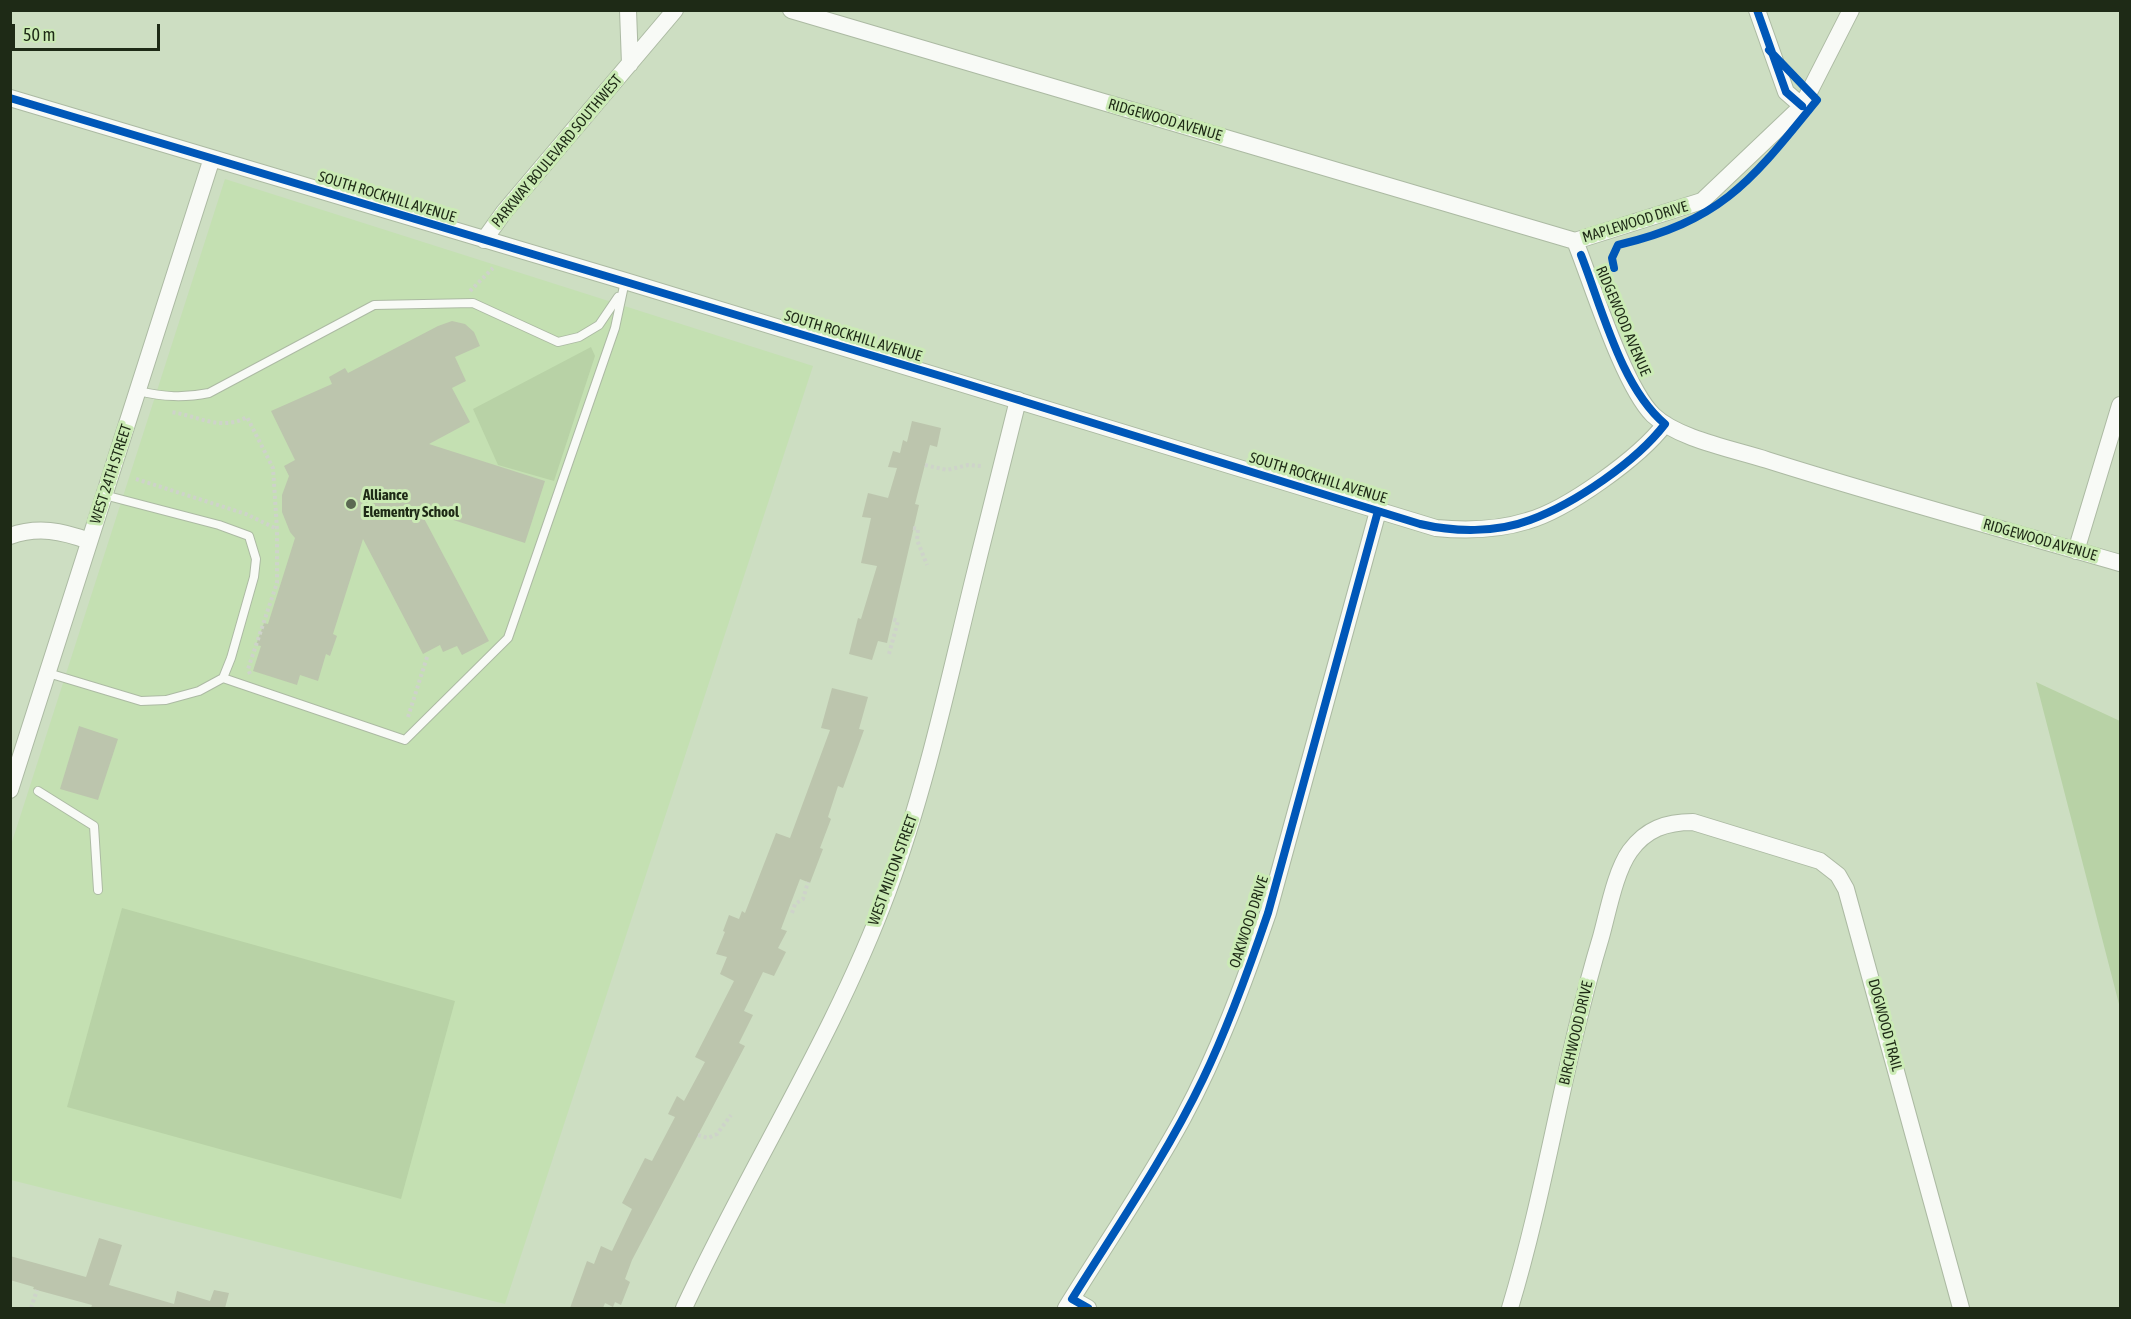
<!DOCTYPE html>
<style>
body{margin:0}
#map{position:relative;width:2131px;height:1319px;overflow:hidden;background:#cddec2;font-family:"Asap Condensed",sans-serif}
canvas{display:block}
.frame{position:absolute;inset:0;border:12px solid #1e2a16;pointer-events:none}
.scale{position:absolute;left:12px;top:24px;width:148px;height:27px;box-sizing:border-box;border:3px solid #1e2a16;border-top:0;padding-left:8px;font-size:18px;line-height:21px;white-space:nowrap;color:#1e2a16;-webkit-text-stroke:4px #cbebb5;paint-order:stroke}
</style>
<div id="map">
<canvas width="2131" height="1319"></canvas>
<div class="frame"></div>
<div class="scale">50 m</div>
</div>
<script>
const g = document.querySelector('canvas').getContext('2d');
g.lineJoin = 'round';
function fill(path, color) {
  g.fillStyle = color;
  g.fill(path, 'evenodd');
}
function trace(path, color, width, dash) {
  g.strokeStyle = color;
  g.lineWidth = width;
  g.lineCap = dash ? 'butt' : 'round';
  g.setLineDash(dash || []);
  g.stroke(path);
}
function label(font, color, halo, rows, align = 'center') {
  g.font = font + ' "Asap Condensed",sans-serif';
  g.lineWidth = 6;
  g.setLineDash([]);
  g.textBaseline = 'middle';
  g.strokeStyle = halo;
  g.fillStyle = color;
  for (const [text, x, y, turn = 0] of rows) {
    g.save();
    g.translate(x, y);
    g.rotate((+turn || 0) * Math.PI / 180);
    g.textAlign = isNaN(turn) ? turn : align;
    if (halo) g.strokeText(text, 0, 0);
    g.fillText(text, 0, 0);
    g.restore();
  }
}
fill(new Path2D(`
 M225 179 813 366 505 1304 11 1180V845Z`), '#c4e0b2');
fill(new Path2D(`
 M591 347 595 356 554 481 498 465 473 409Z
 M2036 682 2120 721V1008Z
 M122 908 455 1001 401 1199 67 1107Z`), '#b8d2a6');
fill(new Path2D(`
 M452 321 465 324 474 332 480 346 455 357 466 381 452 388 470 422 429 444 545 481 525 543 419 509 489 641 462 655 457 646 443 652 440 645 423 654 363 539 333 634 337 636 330 656 326 654 318 681 300 675 297 685 253 671 261 646 256 645 264 623 268 624 295 538 290 532 282 512V495L289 476 284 466 295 460 271 411 332 384 329 377 345 368 348 373 438 326Z
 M912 421 941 428 937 447 930 445 915 504 919 505 887 643 878 641 872 660 849 654 858 618 861 619 877 566 861 563 871 518 862 517 868 493 888 498 897 468 888 467 893 451 900 453 903 440 907 442Z
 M832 688 868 697 859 729 864 730 843 788 838 786 828 817 831 819 820 848 823 849 810 883 800 879 781 929 787 931 778 948 786 952 774 976 763 972 744 1011 753 1015 739 1043 745 1046 632 1260 625 1279 630 1282 621 1305 615 1302 613 1307 605 1303 603 1308H570L587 1261 594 1264 601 1246 612 1251 632 1209 622 1203 645 1158 652 1161 675 1117 668 1114 677 1096 684 1101 705 1062 695 1057 734 981 720 974 727 957 716 954 725 932 723 931 729 915 739 919 742 911 745 913 776 833 790 838 830 730 821 728Z
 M79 726 118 739 98 800 60 789Z
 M99 1238 122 1245 109 1285 174 1304 177 1291 210 1301 214 1290 229 1293 225 1308H91L92 1305 33 1289 34 1287 10 1280V1256L86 1277Z`), '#bcc5ad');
const service = new Path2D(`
 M138 391C164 397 184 398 209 393L374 305 473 303 558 342 579 337 599 325 618 297
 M48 673 141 701 166 700 199 691 223 678 231 658 254 577 256 559 249 536 219 525 104 495
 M223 678 405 740 508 638 615 328 625 281
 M38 791 94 826 98 890`);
const minor = new Path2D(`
 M628 10 630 64
 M791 10 1575 241
 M1757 10 1786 92 1802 106
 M10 98 625 281 1436 528C1467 531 1498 530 1527 521 1567 510 1640 457 1665 424
 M484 240 504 212 675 10
 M1575 241C1592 283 1623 385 1653 415 1678 439 1733 449 1767 460 1884 497 2002 529 2120 563
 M1575 241 1702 201 1802 106 1851 10
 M10 536C38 526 62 531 89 541
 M2076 551 2120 405
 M10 790 212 158
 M1072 1299 1088 1308
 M684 1308C749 1167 834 1037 888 891 925 791 947 688 972 585 987 523 1003 461 1018 400
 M1066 1308C1105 1245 1147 1184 1183 1118 1218 1053 1244 983 1268 913L1378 511
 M1510 1308C1547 1186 1564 1059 1601 937 1608 912 1615 872 1630 851 1646 829 1666 822 1693 822L1820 861 1838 875 1846 889 1961 1308`);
trace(service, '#acbaa3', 10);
trace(minor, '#acbaa3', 18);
trace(new Path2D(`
 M1614 268 1612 258 1617 247
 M470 291 493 268
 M925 465 947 470 968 465 982 466
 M136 479 246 514 277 529 273 468 247 417C220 432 197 415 170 412
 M913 528 918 529 917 540 927 565
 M889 654 898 621 892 619
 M250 674 248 669 277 583V529
 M408 717 428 654
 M792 913 795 904 803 899 808 882
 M698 1135 708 1138 717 1134 731 1115
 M31 1308 37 1290`), '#ced3ca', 4, [3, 3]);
trace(service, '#f8faf6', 8);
trace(minor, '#f8faf6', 16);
trace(new Path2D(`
 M1757 10 1786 92 1802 106
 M10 98 944 377 1420 524C1454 532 1496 533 1530 520 1574 504 1636 462 1665 424 1621 387 1602 308 1581 255
 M1614 268 1612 258 1618 245C1723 220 1751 181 1817 100L1769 50
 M1088 1308 1072 1299C1117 1227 1166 1156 1203 1079 1229 1025 1249 969 1268 913L1378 511`), '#0057b8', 8);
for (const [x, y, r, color] of [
 [351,504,6,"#5b6952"]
]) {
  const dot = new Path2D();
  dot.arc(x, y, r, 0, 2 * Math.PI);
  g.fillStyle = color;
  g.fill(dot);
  trace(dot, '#cbebb5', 2);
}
label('15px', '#1e2a16', '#cbebb5', [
 ["RIDGEWOOD AVENUE",1165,120,16],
 ["PARKWAY BOULEVARD SOUTHWEST",557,151,-50],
 ["SOUTH ROCKHILL AVENUE",387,197,17],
 ["MAPLEWOOD DRIVE",1635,222,-17],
 ["RIDGEWOOD AVENUE",1623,321,67],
 ["SOUTH ROCKHILL AVENUE",853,336,17],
 ["WEST 24TH STREET",111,474,-72],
 ["SOUTH ROCKHILL AVENUE",1318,478,17],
 ["RIDGEWOOD AVENUE",2040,540,16],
 ["WEST MILTON STREET",893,870,-70],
 ["OAKWOOD DRIVE",1249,922,-72],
 ["DOGWOOD TRAIL",1885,1025,75],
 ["BIRCHWOOD DRIVE",1576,1033,-77]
]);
label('bold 15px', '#1e2a16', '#cbebb5', [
 ["Alliance",363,495],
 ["Elementry School",363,512]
], 'left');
</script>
